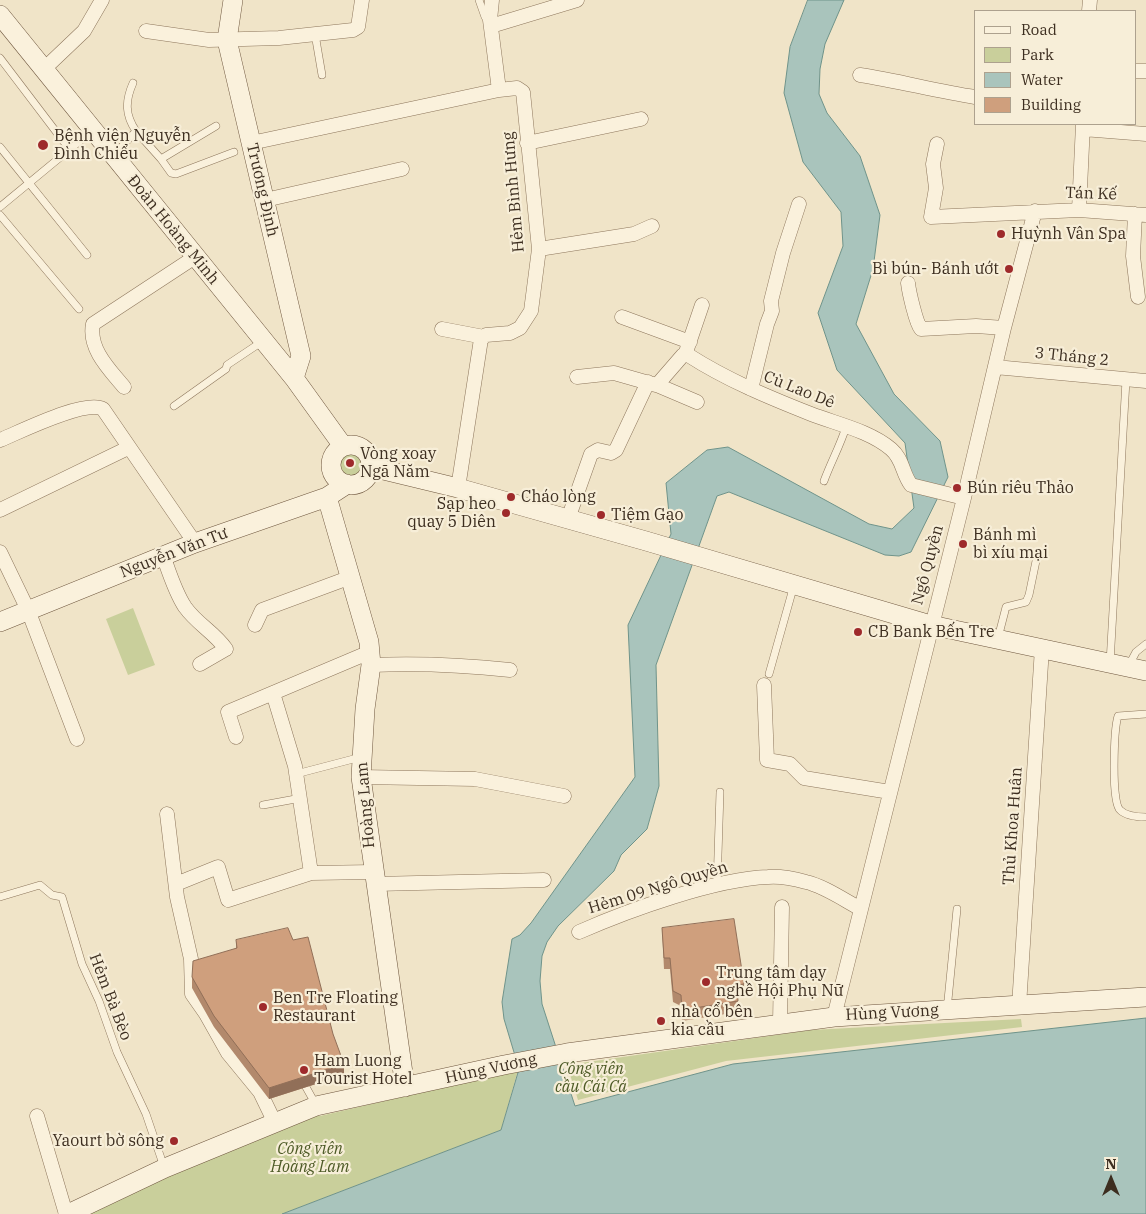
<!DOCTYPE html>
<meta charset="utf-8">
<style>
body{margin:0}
#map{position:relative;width:1146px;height:1214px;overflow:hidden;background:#f0e4c8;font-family:"IBM Plex Serif",serif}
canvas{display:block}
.legend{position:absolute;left:974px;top:10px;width:162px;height:115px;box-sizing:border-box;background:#f7eed8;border:1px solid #ada18e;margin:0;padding:6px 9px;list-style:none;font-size:15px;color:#3d2e20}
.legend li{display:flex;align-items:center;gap:10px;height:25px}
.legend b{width:25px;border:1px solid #ada18e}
.north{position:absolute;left:1086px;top:1154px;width:50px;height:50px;-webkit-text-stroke:4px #f7eed8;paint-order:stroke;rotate:0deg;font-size:14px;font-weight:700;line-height:20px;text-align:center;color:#3d2e20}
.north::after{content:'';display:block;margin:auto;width:18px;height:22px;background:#3d2e20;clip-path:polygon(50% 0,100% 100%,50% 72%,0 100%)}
</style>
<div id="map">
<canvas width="1146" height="1214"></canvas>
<ul class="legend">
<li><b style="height:6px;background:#faf1dc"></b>Road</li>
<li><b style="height:14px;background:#c9cf9b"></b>Park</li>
<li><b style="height:14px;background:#a9c4bc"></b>Water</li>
<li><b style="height:14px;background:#cf9f7d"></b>Building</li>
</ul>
<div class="north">N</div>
</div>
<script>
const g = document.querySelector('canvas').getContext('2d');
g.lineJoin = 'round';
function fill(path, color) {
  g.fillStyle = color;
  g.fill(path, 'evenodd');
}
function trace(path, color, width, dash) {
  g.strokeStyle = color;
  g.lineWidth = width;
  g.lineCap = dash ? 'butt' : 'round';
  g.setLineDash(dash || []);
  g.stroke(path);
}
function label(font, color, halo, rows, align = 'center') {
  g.font = font + ' "IBM Plex Serif",serif';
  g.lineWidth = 4.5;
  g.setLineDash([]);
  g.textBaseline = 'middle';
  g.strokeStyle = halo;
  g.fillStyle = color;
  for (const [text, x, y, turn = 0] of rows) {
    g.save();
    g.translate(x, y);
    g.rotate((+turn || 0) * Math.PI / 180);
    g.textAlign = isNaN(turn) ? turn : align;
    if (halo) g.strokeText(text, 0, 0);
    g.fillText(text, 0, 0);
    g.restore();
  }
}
fill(new Path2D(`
 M337 465a14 14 0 1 1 28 0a14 14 0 1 1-28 0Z
 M133 608 155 665 128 675 106 619Z
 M1021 1019 1022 1027 726 1061 578 1100 567 1065 811 1030Z
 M518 1070 501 1130 282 1214H86L308 1112 320 1116Z`), '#c9cf9b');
const water = new Path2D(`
 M808 0H844L825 44 820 69 819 94 827 113 860 156 880 215 873 269 856 324 894 394 940 441 948 477 911 552 899 556 885 555 729 492 717 496 656 665 659 786 647 829 621 855 614 871 558 926 547 942 542 956 540 981 542 1004 575 1106 733 1064 1146 1018V1214H282L501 1130 519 1069 504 1019 502 1002 512 939 520 935 531 923 635 777 628 625 671 534 666 483 707 450 728 447 869 524 892 529 914 508 905 443 837 370 818 313 843 246 841 212 803 162 784 93 790 47Z`);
fill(water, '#a9c4bc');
trace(water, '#6f938a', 1);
const lane = new Path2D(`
 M479 0 485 17 489 19
 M315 34 322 75
 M0 58 70 150
 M133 83C125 101 125 115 136 131
 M0 147 87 255
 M115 154 136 131 161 159 216 126
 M161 159 171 173 176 174 234 152
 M0 207 92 131
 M0 215 79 309
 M174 406 226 369 227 365 263 341
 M824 481C831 462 840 446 846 427
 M998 638 1006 607 1026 602 1029 595 1036 561
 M1110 663 1126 380
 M1128 667 1136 652 1146 644
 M769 674 794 585
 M1146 714 1118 716C1114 729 1111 802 1120 810 1126 816 1137 817 1146 817
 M296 774 361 757
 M263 805 301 798
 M717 886 720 792
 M0 897 40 885 52 895 62 897 82 964 99 1001 117 1052 146 1114 164 1167
 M947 1010 957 909
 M302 1080 316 1105`);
const street = new Path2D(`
 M492 0 490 20 499 90
 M1089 11 1090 0
 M491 26 577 0
 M146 31 209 40 279 38 353 30 358 27 362 0
 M43 70 84 31 102 0
 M1135 71H1146
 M860 75C899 81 936 91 975 97
 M1083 129 1146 134
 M251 143 499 90 517 88 523 92 539 249 531 311 520 328 510 333 486 335 481 339 458 488
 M527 143 641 119
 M937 144 933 164 936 188 931 217 1079 210 1146 215
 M265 200 402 169
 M1079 210 1083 124
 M1135 214 1133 256 1138 297
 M539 249 634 234 652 226
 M908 283C909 292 916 323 921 329L976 326 1004 328
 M622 317 690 342
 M442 329 484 337
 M687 349 702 305
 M995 367 1146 381
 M577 377 614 373 656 385
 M124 387C110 370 88 349 93 324L195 257
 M751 389 767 324 772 311 771 301 783 253 799 204
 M697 402 657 385 683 355H688C727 380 768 397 811 414 837 424 870 431 891 449 903 459 902 473 911 485L964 498
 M0 440C20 432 85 399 103 409L195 543
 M0 510 128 448
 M568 519 591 454 598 450 611 453 616 450 648 382
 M0 552 28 610 77 739
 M163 555C169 572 175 592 185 607 197 624 214 632 226 649L200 664
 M255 625 262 610 351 577
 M371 665C418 663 463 665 510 670
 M764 685 767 760 790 764 804 778 890 792
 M273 693 295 766 311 873
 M236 737 228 712 370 652
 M361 777 475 779 564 796
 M167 814 177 897 191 959 192 994 206 1014 228 1053 260 1092 275 1123
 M176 884 218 867 228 900 311 873 373 872
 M375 884 544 880
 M579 932C629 910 715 879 768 877 780 876 795 879 806 882 824 886 844 900 861 909
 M1019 1006 1042 648
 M834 1017 964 498 1004 328 1035 211
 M780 1023 782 907
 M37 1116 66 1214`);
const secondary = new Path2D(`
 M233 0 227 40 301 356 294 378
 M0 15 294 378 343 446
 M331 465a20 20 0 1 1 40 0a20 20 0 1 1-40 0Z
 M371 467 458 488 646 541 931 625 1146 671
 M327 497 369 642 371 665 365 709 361 777 405 1087
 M0 622 195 543 327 497 347 484
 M68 1214 165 1168 316 1106 504 1065 567 1053 834 1017 1146 997`);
trace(lane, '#8d765c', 8);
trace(street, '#8d765c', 15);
trace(secondary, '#6f573f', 20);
trace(lane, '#faf1dc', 7);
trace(street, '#faf1dc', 14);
trace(secondary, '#faf1dc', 19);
fill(new Path2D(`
 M662 928 744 995 738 996V1012L682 1021 681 1006 673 1002 670 969H664Z
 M236 940 344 1075 269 1099 214 1027 192 988V977L236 948Z`), '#b2896c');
fill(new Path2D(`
 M744 984V995L737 996V985Z
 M344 1064V1075L269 1099V1088Z`), '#916f58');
const building = new Path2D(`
 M734 919 744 984 737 985 738 1001 682 1010 681 995 673 991 670 958H664L662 928Z
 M288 928 293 940 308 937 333 1034 344 1064 269 1088 214 1016 192 977 193 961 237 948 236 940Z`);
fill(building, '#cf9f7d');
trace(building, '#916f58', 1);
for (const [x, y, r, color] of [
 [43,145,6,"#9e2a2b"],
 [1001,234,5,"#9e2a2b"],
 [1009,269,5,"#9e2a2b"],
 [350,463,5,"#9e2a2b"],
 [957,488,5,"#9e2a2b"],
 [511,497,5,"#9e2a2b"],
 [506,513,5,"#9e2a2b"],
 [601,515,5,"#9e2a2b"],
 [963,544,5,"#9e2a2b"],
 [858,632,5,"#9e2a2b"],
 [706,982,5,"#9e2a2b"],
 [263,1007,5,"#9e2a2b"],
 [661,1021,5,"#9e2a2b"],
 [304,1070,5,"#9e2a2b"],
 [174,1141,5,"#9e2a2b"]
]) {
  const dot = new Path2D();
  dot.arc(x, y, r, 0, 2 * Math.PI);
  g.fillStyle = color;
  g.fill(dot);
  trace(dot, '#f7eed8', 2);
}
label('16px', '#3d2e20', '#f7eed8', [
 ["Bệnh viện Nguyễn",54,136],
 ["Đình Chiểu",54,154],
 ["Huỳnh Vân Spa",1011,234],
 ["Bì bún- Bánh ướt",999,269,"right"],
 ["Vòng xoay",360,454],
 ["Ngã Năm",360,472],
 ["Bún riêu Thảo",967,488],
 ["Cháo lòng",521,497],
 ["Sạp heo",496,504,"right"],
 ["quay 5 Diên",496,522,"right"],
 ["Tiệm Gạo",611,515],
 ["Bánh mì",973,535],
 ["bì xíu mại",973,553],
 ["CB Bank Bến Tre",868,632],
 ["Trung tâm dạy",716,973],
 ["nghề Hội Phụ Nữ",716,991],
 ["Ben Tre Floating",273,998],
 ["Restaurant",273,1016],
 ["nhà cổ bên",671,1012],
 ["kia cầu",671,1030],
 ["Ham Luong",314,1061],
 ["Tourist Hotel",314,1079],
 ["Yaourt bờ sông",164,1141,"right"]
], 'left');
label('16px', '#3d2e20', '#f7eed8', [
 ["Trương Định",262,190,77],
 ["Hẻm Bình Hưng",514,192,-95],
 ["Tán Kế",1091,194,2],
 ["Đoàn Hoàng Minh",173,230,51],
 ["3 Tháng 2",1072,357,6],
 ["Cù Lao Dê",799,390,22],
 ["Nguyễn Văn Tư",174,553,-21],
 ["Ngô Quyền",928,565,-75],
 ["Hoàng Lam",366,805,-95],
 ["Thủ Khoa Huân",1013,826,-86],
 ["Hẻm 09 Ngô Quyền",658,888,-17],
 ["Hẻm Bà Bèo",110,997,69],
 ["Hùng Vương",892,1013,-3],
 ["Hùng Vương",491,1069,-12]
]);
label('italic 16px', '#4d5a26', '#f7eed8', [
 ["Công viên",591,1069],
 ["cầu Cái Cá",591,1087],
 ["Công viên",310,1149],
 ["Hoàng Lam",310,1167]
]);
</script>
